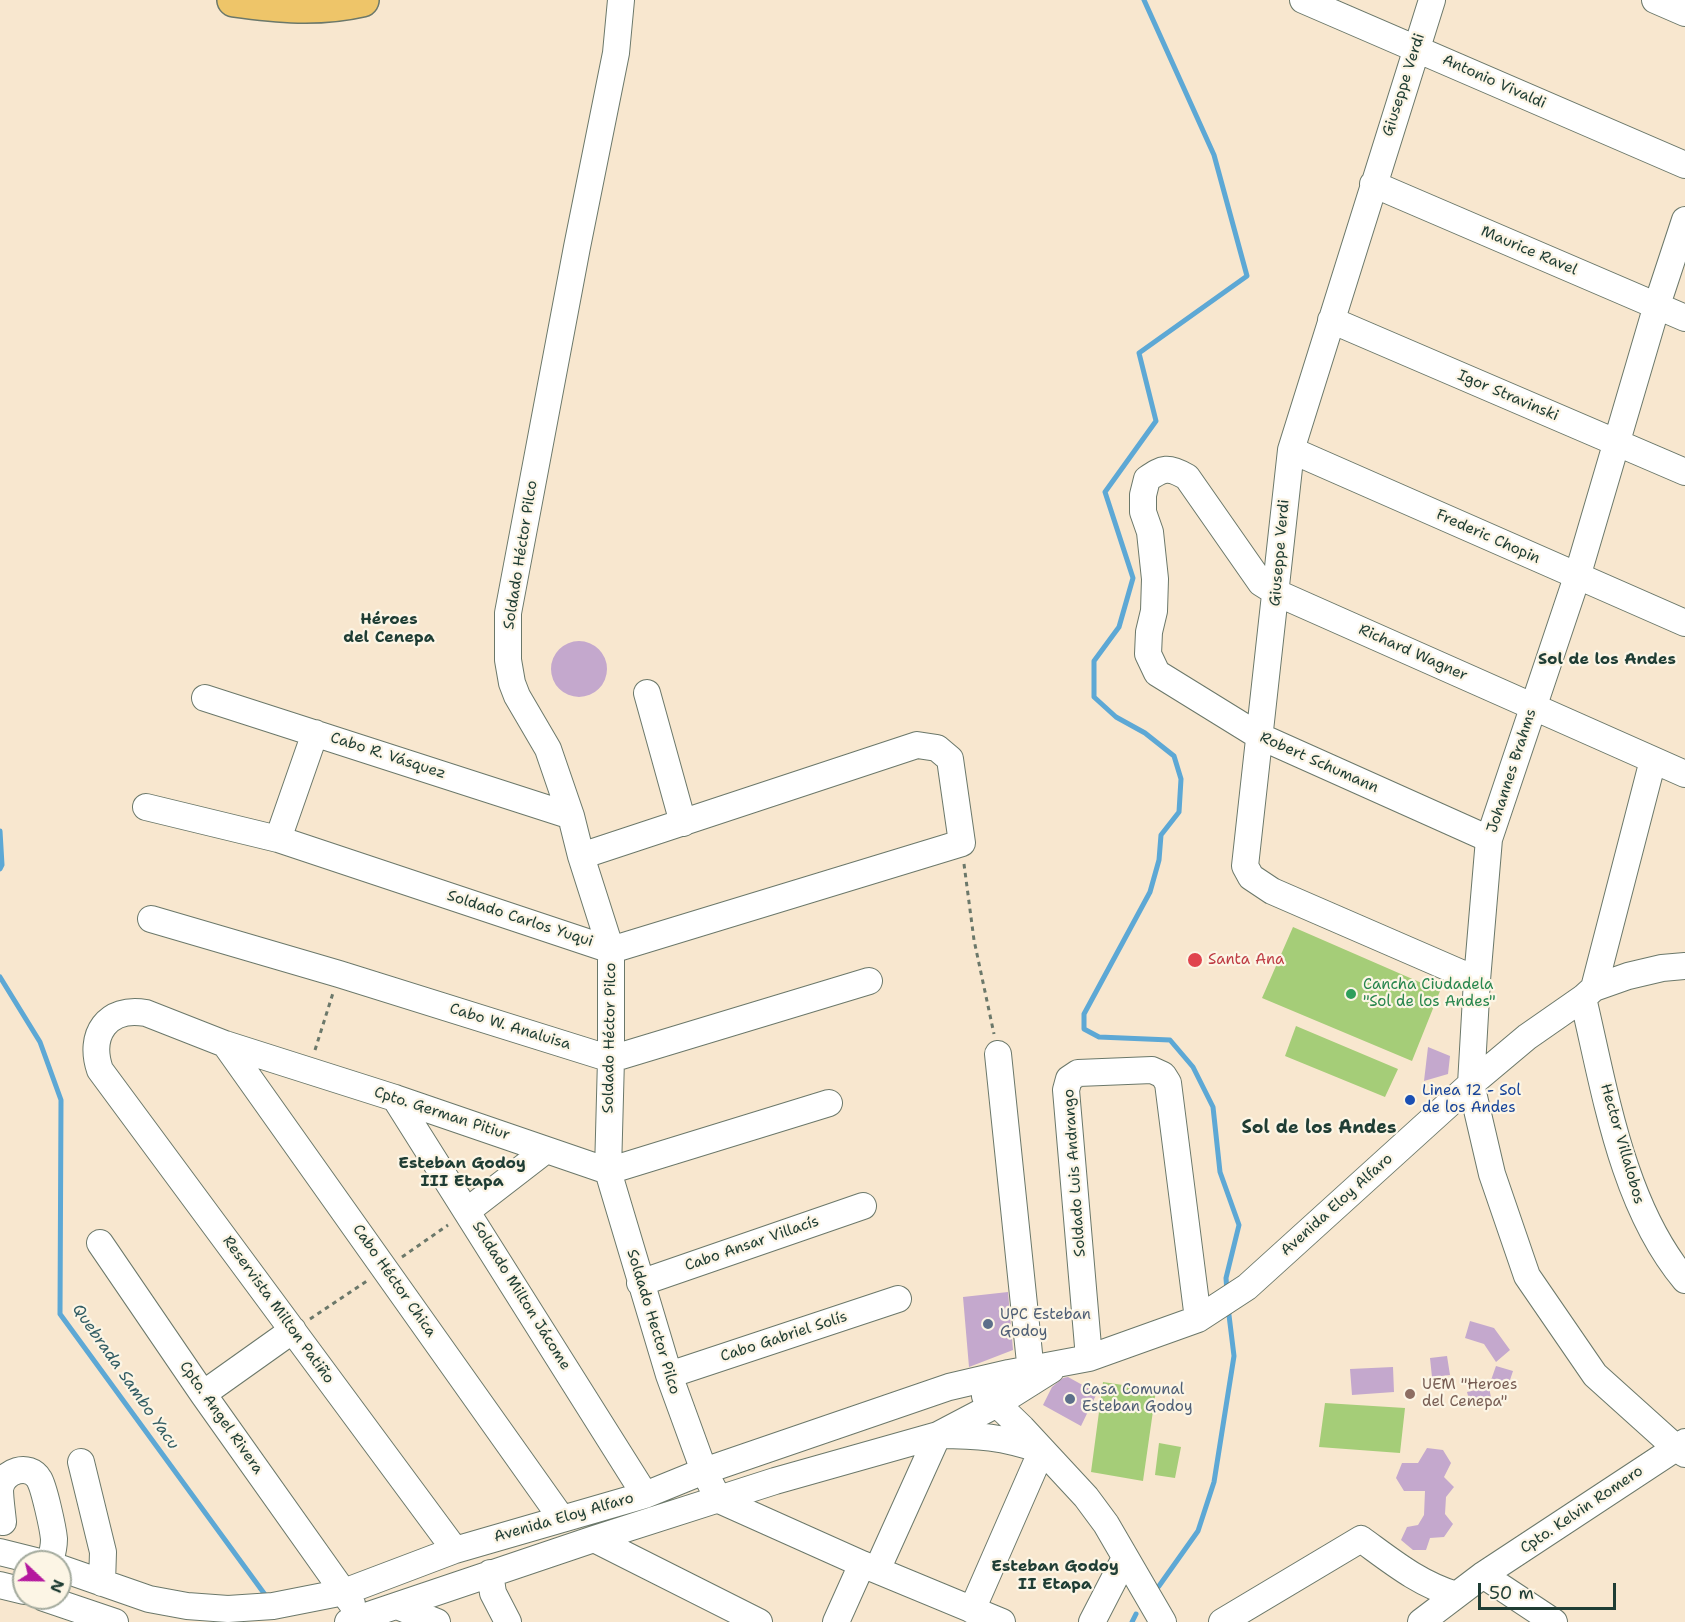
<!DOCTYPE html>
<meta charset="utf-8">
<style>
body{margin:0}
#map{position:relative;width:1685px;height:1622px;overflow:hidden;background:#f8e7cf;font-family:"Shantell Sans",sans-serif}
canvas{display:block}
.north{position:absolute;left:12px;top:1550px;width:60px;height:60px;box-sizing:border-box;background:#fcf5e5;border:2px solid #a4ab9e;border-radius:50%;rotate:112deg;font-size:16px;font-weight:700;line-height:24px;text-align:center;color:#1f3d34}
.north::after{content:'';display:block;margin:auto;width:21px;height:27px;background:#b5179e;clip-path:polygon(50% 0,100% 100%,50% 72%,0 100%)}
.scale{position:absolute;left:1478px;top:1583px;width:138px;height:27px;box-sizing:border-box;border:3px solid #1f3d34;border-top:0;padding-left:8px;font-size:18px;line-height:21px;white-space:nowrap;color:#1f3d34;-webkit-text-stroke:4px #fcf5e5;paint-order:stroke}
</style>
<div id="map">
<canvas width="1685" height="1622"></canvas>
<div class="north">N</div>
<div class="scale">50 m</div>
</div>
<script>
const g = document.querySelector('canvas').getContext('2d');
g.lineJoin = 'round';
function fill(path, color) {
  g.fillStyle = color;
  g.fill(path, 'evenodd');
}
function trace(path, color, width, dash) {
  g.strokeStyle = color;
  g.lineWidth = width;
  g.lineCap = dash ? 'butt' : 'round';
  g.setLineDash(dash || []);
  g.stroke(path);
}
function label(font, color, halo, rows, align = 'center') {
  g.font = font + ' "Shantell Sans",sans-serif';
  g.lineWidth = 4.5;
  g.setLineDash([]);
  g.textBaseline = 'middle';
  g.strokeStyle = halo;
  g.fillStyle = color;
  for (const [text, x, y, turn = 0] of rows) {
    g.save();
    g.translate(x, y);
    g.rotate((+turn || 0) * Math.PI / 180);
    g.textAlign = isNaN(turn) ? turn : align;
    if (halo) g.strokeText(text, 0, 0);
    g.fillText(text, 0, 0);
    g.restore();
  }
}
fill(new Path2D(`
 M1293 927 1440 991 1412 1061 1262 998Z
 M1296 1026 1398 1069 1385 1097 1285 1056Z
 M1103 1382 1156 1390 1143 1481 1091 1472Z
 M1325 1403 1405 1408 1400 1453 1319 1447Z
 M1159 1443 1181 1447 1175 1478 1155 1475Z`), '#a5cd78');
trace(new Path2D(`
 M1144 0 1214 155 1247 276 1139 353 1156 421 1105 492 1133 578 1119 627 1094 661V697L1116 717 1145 733 1174 756 1181 779 1179 812 1161 835 1159 860 1150 892 1084 1014V1029L1099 1037 1170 1040 1193 1067 1213 1107 1220 1172 1239 1225 1226 1278 1227 1292
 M0 831 2 865 0 869
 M0 977 40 1042 61 1100 60 1314 266 1596
 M1159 1586 1198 1531 1214 1482 1234 1356 1228 1307
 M1132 1622 1136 1614`), '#5da8d5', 5);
fill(new Path2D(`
 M551 669a28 28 0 1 1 56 0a28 28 0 1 1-56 0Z
 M1428 1047 1450 1056 1448 1074 1424 1081Z
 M1008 1292 1013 1350 969 1367 963 1297Z
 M1470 1321 1494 1328 1510 1350 1496 1362 1484 1344 1465 1338Z
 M1447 1356 1450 1375 1432 1377 1430 1358Z
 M1496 1366 1513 1371 1507 1389 1490 1383Z
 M1393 1367 1394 1392 1352 1395 1350 1369Z
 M1068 1377 1097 1393 1081 1426 1043 1405 1052 1387 1063 1378Z
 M1489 1387 1492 1403 1471 1407 1467 1392Z
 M1427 1448 1443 1450 1451 1463 1444 1477 1454 1487 1446 1497 1445 1514 1453 1524 1444 1537 1430 1538 1426 1550H1413L1401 1540 1407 1527 1418 1525 1424 1515 1425 1491H1404L1396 1478 1402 1463H1418Z`), '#c4a8cd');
const minor = new Path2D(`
 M621 0 616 53 577 247 508 613V660L512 683 517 696 548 749 571 816 581 856 611 950V1059L608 1171 669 1375 704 1471 719 1500 862 1564 1002 1622
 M1303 0 1685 165
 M1432 0 1291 450 1245 866 1251 877 1272 891 1477 980
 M1655 0 1685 13
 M1373 184 1685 318
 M1685 220 1657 305 1577 577 1489 839 1477 980 1471 1084 1492 1174 1527 1276 1595 1375 1675 1447 1685 1454
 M1331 320 1685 472
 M1291 450 1685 623
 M647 693 683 823
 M205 698 571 816
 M146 807 278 839 611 950 962 843 950 759 937 748 917 745 581 856
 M278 839 315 733
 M1489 839 1259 736 1157 673 1148 654 1149 632 1154 611 1155 579 1150 532 1143 512V495L1147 479C1163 468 1168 466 1187 477L1261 583 1277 593 1685 774
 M151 919 339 974 611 1059 869 981
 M1594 988 1653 760
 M1583 998C1605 1091 1622 1205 1685 1280
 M225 1044 562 1519
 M998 1054 1032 1382
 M395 1098 645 1495
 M467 1211 546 1150
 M100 1243 203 1394 352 1604
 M640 1283 863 1206
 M1089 1358 1066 1090 1069 1079 1078 1073 1152 1070 1163 1075 1168 1083 1198 1319
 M669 1375 898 1299
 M203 1394 293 1330
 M985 1396 997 1404 1022 1428 1086 1497 1106 1524 1163 1622
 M81 1462 103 1552 102 1583
 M3 1522C2 1511 0 1499 0 1489 3 1471 29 1462 39 1479 44 1487 53 1528 54 1539 54 1546 52 1555 50 1562
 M594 1539 759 1622
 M455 1550 100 1070C88 1035 107 1006 146 1013L225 1044 395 1098 608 1171 829 1103
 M0 1552 40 1562
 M60 1568 149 1599 187 1606 228 1609 273 1606 344 1592 455 1550 645 1495 704 1471 949 1387 1009 1373 1089 1358 1198 1319 1247 1287 1471 1084 1527 1037 1583 998 1594 988 1628 976 1662 968 1685 966
 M877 1570 938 1435C978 1435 1003 1437 1041 1450
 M490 1573 493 1593 508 1622
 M1483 1575 1554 1622
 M0 1585 24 1591
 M44 1598 115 1622
 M397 1606 437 1622
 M972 1610 1042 1450
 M348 1622 594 1539 775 1481 938 1435 997 1404 1051 1370
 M836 1622 862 1564
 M1092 1622 1125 1558
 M1222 1622 1361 1539C1394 1563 1418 1583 1456 1595
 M1421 1622 1483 1575 1685 1442`);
const highway = new Path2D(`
 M234 0C277 6 319 10 362 0`);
trace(minor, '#6b786a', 28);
trace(highway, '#6b786a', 36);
trace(new Path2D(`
 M964 864 974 940 994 1034
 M315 1050 333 993
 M402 1257 448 1225
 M310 1319 367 1281`), '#6b786a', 3, [4.5, 4.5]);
trace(minor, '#fff', 26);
trace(highway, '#eec569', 33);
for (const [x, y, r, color] of [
 [1195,960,8,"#e0444e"],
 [1351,994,6,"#2e9e5b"],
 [1410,1100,6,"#1a4fb4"],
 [988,1324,6,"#5c6f8a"],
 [1410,1394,6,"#8d6e63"],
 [1070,1399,6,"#5c6f8a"]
]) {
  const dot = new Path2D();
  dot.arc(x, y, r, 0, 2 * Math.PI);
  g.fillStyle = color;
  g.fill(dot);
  trace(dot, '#fcf5e5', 2);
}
label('15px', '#1f3d34', '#fcf5e5', [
 ["Antonio Vivaldi",1494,82,24],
 ["Giuseppe Verdi",1404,85,-72],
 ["Maurice Ravel",1529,251,23],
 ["Igor Stravinski",1508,396,23],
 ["Frederic Chopin",1488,537,24],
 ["Giuseppe Verdi",1280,553,-85],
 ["Soldado Héctor Pilco",521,555,-81],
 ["Richard Wagner",1413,653,24],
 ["Cabo R. Vásquez",388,756,18],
 ["Robert Schumann",1319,763,24],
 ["Johannes Brahms",1512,771,-72],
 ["Soldado Carlos Yuqui",520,919,18],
 ["Cabo W. Analuisa",510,1027,17],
 ["Soldado Héctor Pilco",610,1038,-89],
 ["Cpto. German Pitiur",442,1114,18],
 ["Hector Villalobos",1622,1144,74],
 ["Soldado Luis Andrango",1075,1173,-94],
 ["Avenida Eloy Alfaro",1337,1205,-42],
 ["Cabo Ansar Villacís",752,1244,-19],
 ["Cabo Héctor Chica",394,1281,55],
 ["Soldado Milton Jácome",521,1296,58],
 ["Reservista Milton Patiño",278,1310,54],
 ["Soldado Hector Pilco",653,1322,73],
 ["Cabo Gabriel Solís",784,1337,-18],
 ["Cpto. Angel Rivera",221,1418,55],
 ["Cpto. Kelvin Romero",1582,1510,-34],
 ["Avenida Eloy Alfaro",564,1518,-16]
]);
label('15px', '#be3a42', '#fcf5e5', [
 ["Santa Ana",1208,960]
], 'left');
label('15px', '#27864d', '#fcf5e5', [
 ["Cancha Ciudadela",1363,985],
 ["\"Sol de los Andes\"",1363,1002]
], 'left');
label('15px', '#164399', '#fcf5e5', [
 ["Linea 12 - Sol",1422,1091],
 ["de los Andes",1422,1108]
], 'left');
label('15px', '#4e5e75', '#fcf5e5', [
 ["UPC Esteban",1000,1315],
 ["Godoy",1000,1332],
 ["Casa Comunal",1082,1390],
 ["Esteban Godoy",1082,1407]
], 'left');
label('15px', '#785e54', '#fcf5e5', [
 ["UEM \"Heroes",1422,1385],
 ["del Cenepa\"",1422,1402]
], 'left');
label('bold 16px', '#1f3d34', '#fcf5e5', [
 ["Héroes",389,620],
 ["del Cenepa",389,638],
 ["Sol de los Andes",1607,660],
 ["Esteban Godoy",462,1164],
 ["III Etapa",462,1182],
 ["Esteban Godoy",1055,1567],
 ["II Etapa",1055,1585]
]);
label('italic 16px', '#325d64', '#fcf5e5', [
 ["Quebrada Sambo Yacu",125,1377,55]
]);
label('bold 18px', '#1f3d34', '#fcf5e5', [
 ["Sol de los Andes",1319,1128]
]);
</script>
